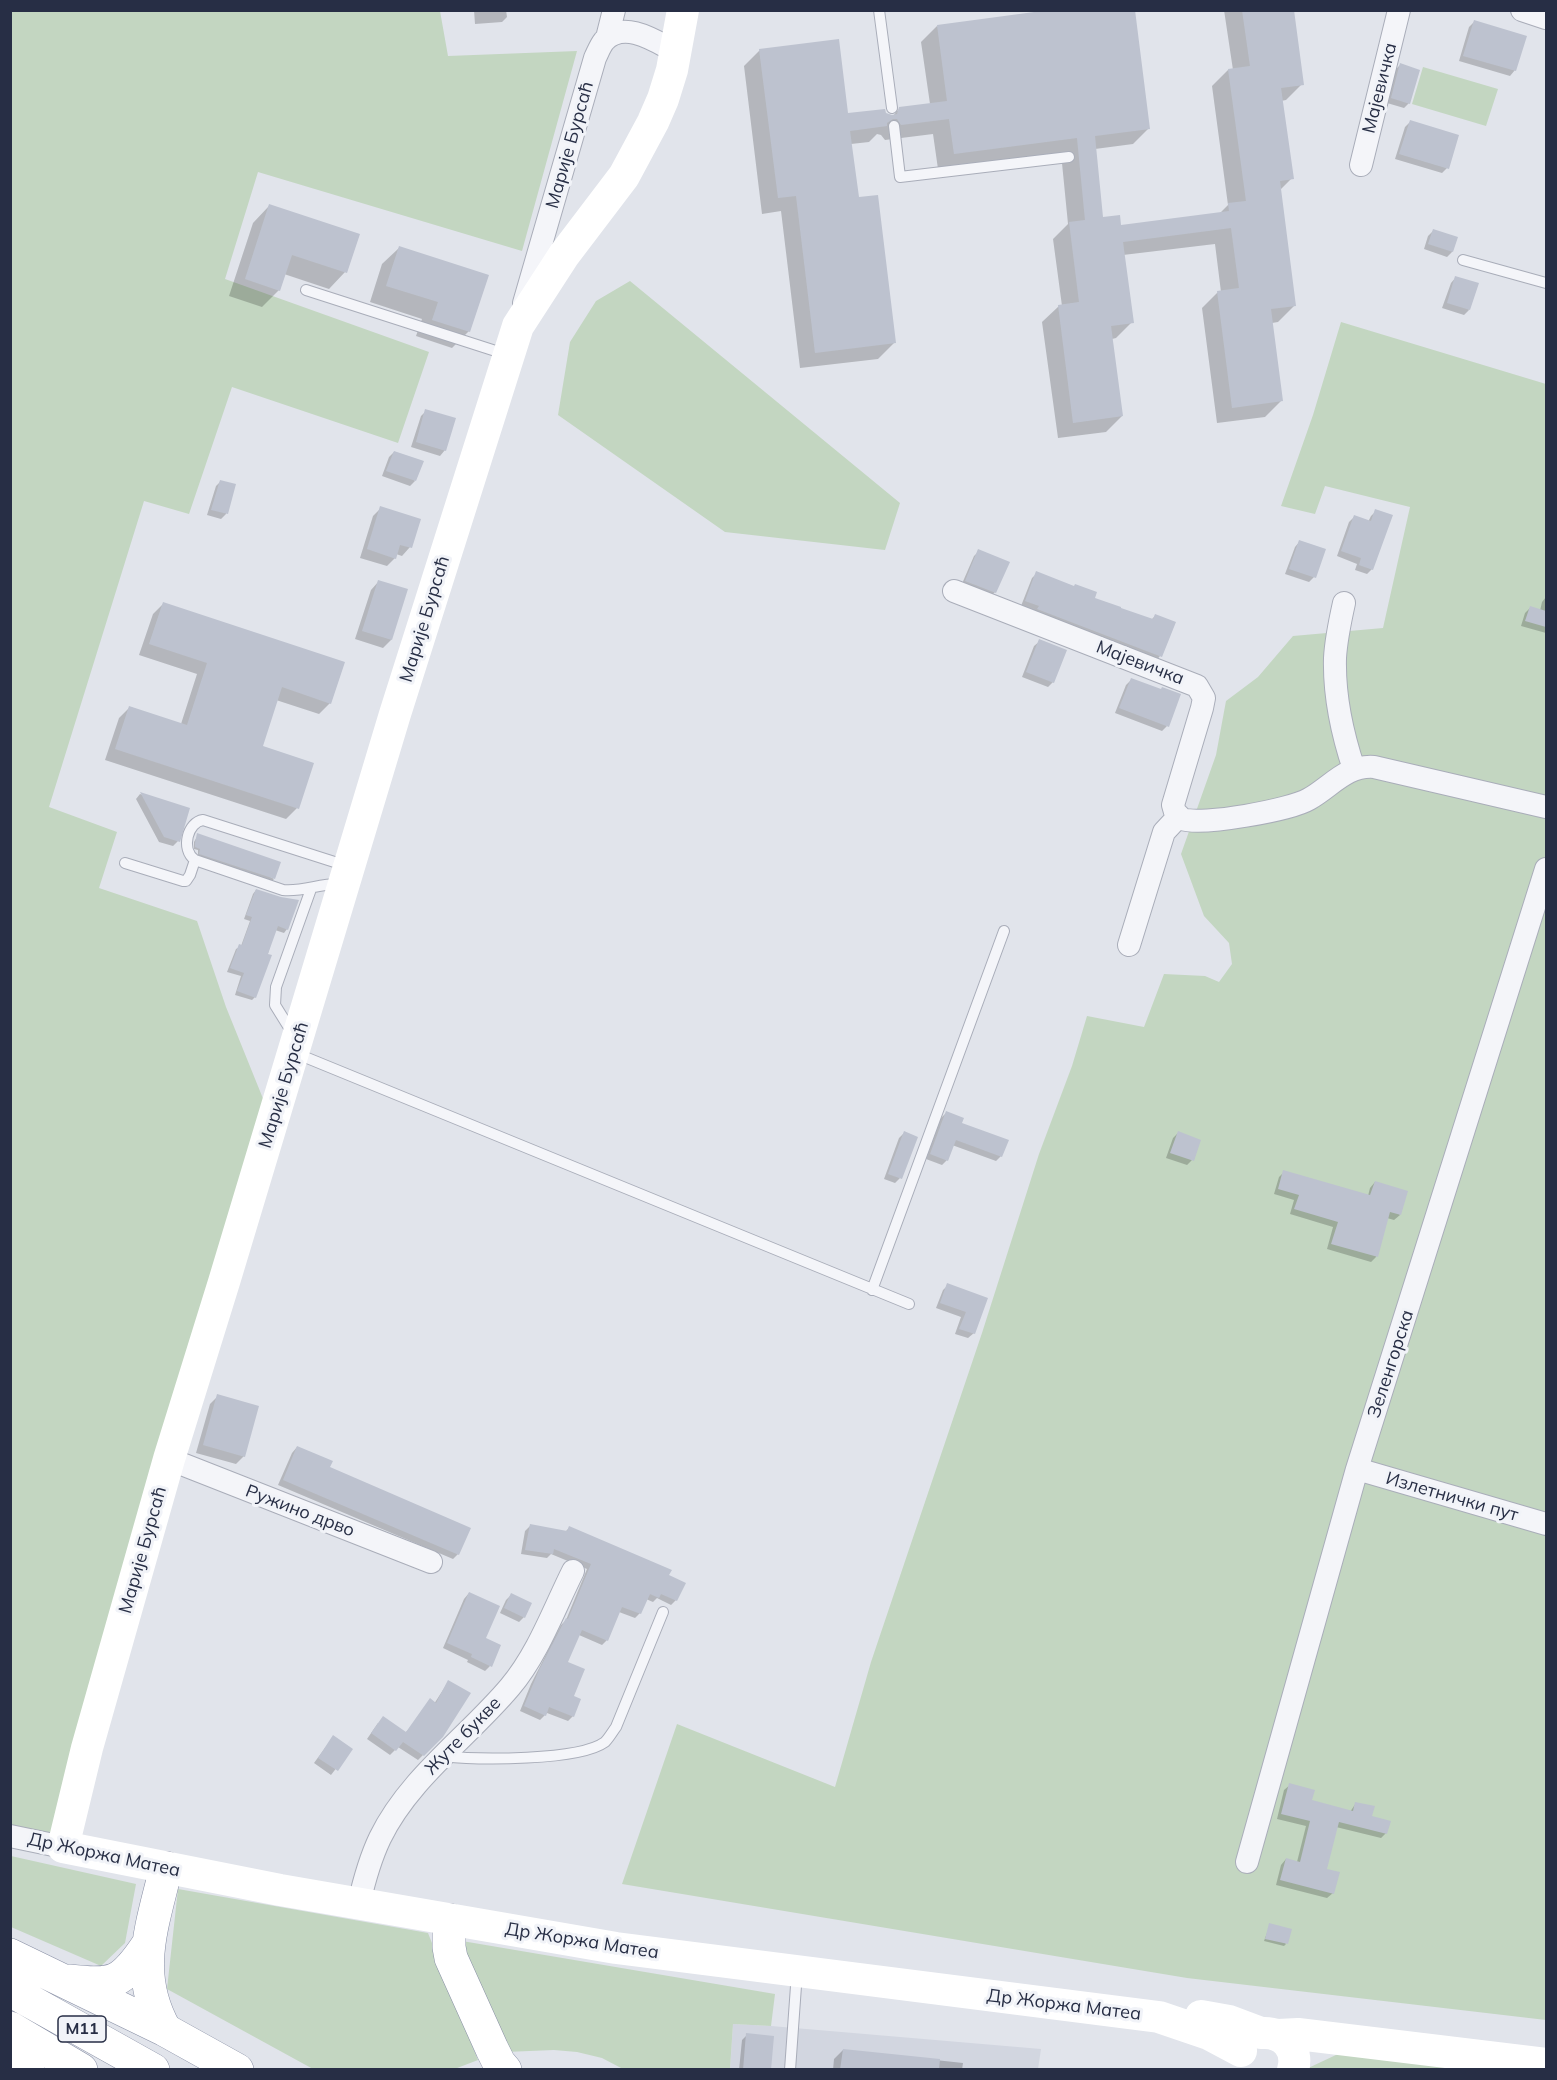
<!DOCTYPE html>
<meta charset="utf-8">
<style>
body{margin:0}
#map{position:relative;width:1557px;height:2080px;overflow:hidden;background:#e1e4eb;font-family:Mulish,sans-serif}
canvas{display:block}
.frame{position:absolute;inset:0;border:12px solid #272e45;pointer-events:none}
</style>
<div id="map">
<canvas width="1557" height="2080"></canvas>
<div class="frame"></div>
</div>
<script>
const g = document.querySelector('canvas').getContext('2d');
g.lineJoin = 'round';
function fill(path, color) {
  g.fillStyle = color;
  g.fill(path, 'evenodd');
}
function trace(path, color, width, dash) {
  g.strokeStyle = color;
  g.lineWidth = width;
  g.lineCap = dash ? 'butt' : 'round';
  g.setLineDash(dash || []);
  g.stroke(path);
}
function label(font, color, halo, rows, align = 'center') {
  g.font = font + ' Mulish,sans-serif';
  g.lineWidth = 6;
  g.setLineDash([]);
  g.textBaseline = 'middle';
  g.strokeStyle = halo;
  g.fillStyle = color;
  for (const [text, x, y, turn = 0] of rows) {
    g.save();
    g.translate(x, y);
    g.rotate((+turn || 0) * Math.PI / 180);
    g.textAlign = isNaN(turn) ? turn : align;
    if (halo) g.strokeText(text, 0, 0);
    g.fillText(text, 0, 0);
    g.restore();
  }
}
fill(new Path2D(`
 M733 2024 771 2026 1041 2049 1038 2069 730 2070Z`), '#d2d6e0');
fill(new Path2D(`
 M11 11H440L448 56 577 51 522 251 258 172 225 279 429 352 398 443 232 387 189 514 144 501 49 807 117 832 99 888 197 921 226 1007 266 1106 63 1847 11 1836Z
 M1423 67 1498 89 1486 126 1412 104Z
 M630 281 900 503 885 550 725 532 558 415 570 342 596 301Z
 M1341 322 1546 384V2020L1187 1978 622 1884 677 1724 835 1787 871 1662 982 1333 1039 1154 1072 1066 1087 1016 1144 1027 1164 974 1205 976 1219 982 1232 964 1229 943 1204 916 1181 854 1216 755 1226 701 1258 677 1293 636 1383 628 1410 507 1325 486 1315 514 1281 506 1313 415Z
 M11 1856 136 1884 125 1943 101 1966 11 1927Z
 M178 1889 428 1933 478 2060 452 2070 313 2069 167 1989Z
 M462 1941 775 1994 771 2026 733 2024 730 2069H623L602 2058 577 2052 554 2050 505 2052Z
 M1338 2054 1483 2070H1304Z`), '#c3d6c1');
fill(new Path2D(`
 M474 10H506L507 17 502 22 475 24Z
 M1224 10H1292L1302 84 1286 100 1281 101 1292 178 1279 191 1294 306 1278 322 1272 323 1281 401 1265 417 1217 423 1202 308 1218 292H1221L1215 244 1123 255 1132 322 1116 338 1112 339 1122 416 1106 432 1058 438 1042 322 1059 306H1062L1053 239 1068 224 1061 153 938 169 933 134 885 140 881 135 877 134 869 142 851 144 857 199 894 343 878 359 800 368 781 211 762 214 744 66 760 50 847 115 885 114 892 117 900 108 930 104 921 42 937 26 1149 128 1133 144 1095 149 1102 219 1120 227 1219 214 1228 205 1212 86 1228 70H1233Z
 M1474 22 1515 70 1510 76 1459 61 1469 27Z
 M1400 65 1409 103 1404 108 1387 103 1395 70Z
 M1410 122 1447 168 1442 173 1395 159 1405 127Z
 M269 206 345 272 329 289 284 274 279 290 262 307 229 296 253 223Z
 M1433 231 1456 238 1452 252 1447 257 1424 249 1428 236Z
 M399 248 469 331 452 348 416 336 422 319 370 302 382 264Z
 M1456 277 1469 310 1464 315 1442 308 1451 283Z
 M426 411 445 450 440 456 411 447 421 416Z
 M394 452 415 481 410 486 382 476 389 457Z
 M221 481 235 485 226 514 221 519 207 515 216 486Z
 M381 508 410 547 402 556 396 554 395 558 387 566 360 558 373 516Z
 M1376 511 1372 569 1367 574 1355 570 1357 564 1337 556 1349 522 1354 517 1368 522 1371 516Z
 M1300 541 1314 577 1309 582 1285 574 1295 547Z
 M979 551 995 592 990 597 961 586 974 556Z
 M1037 573 1093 598 1151 620 1155 616 1174 623 1160 656 1155 662 1021 606 1032 578Z
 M379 581 391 640 383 648 355 639 371 590Z
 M1546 597V633L1521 626 1525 613 1530 608 1540 611 1542 602Z
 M164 603 330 703 319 714 276 700 261 747 297 808 286 819 105 760 119 718 130 707 181 724 197 674 139 655 153 614Z
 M1040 641 1053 682 1048 687 1022 677 1034 646Z
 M1131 680 1167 726 1162 731 1115 713 1126 685Z
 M140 794 188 809 178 841 173 846 159 842 136 799Z
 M198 835 274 879 272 881 198 856V850L194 849V842Z
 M256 890 287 929 284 933 275 930 255 997 252 1000 235 995 241 976 227 972 236 949 241 946 250 921 244 919 253 894Z
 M946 1113 960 1124 1001 1156 996 1161 952 1145 947 1160 942 1165 926 1159 941 1118Z
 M904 1133 900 1178 895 1183 884 1179 899 1138Z
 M1178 1133 1192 1160 1187 1165 1166 1158 1173 1138Z
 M1284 1172 1368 1196 1370 1188 1375 1182 1400 1215 1394 1220 1387 1218 1376 1257 1371 1262 1327 1249 1333 1227 1290 1214 1294 1200 1274 1194 1279 1177Z
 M948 1285 986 1299 974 1333 968 1338 955 1334 961 1317 936 1308 943 1290Z
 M218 1396 244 1456 236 1464 196 1453 210 1404Z
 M297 1447 328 1468 458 1554 453 1559 278 1485 292 1453Z
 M530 1526 565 1532 569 1528 667 1576 676 1600 671 1605 657 1598 653 1602 646 1599 640 1613 635 1618 619 1612 607 1640 602 1645 579 1635 566 1663 572 1697 573 1716 568 1721 547 1713 540 1720 520 1711 531 1684 561 1625 566 1620 587 1569 551 1554 547 1558 521 1554 525 1531Z
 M469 1593 490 1666 485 1671 467 1662 468 1660 443 1648 464 1599Z
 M511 1595 524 1617 519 1622 500 1613 506 1600Z
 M448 1682 442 1736 418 1760 398 1747 390 1755 367 1739 378 1723 405 1733 434 1704Z
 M333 1737 351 1749 331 1775 314 1763Z
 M1290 1785 1310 1801 1350 1812 1356 1803 1386 1833 1381 1838 1336 1827 1325 1870 1333 1893 1327 1898 1276 1885 1281 1865 1286 1859 1297 1862 1306 1826 1277 1819 1284 1790Z
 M1270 1925 1286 1944 1284 1946 1264 1941Z
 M747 2035 770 2070H739L742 2040Z
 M843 2050 963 2063 962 2070H833L834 2059Z`), '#0003');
fill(new Path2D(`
 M1049 10H1135L1150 129 1095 136 1103 217 1120 215 1121 225 1229 211 1228 203 1246 201 1228 69 1250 66 1242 10H1294L1304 85 1281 88 1294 179 1280 181 1296 306 1271 309 1283 401 1232 408 1217 291 1239 288 1231 228 1123 242 1134 323 1111 326 1123 416 1073 423 1058 305 1079 302 1069 222 1085 220 1077 138 954 154 949 119 901 125 897 119H893L887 123V126L850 131 859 197 878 195 896 343 815 353 796 196 778 198 759 49 839 39 848 113 885 109 886 113 892 115 897 114 899 107 947 101 937 25Z
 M1474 20 1527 36 1516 71 1463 56Z
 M1400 63 1420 70 1410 104 1391 98Z
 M1410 120 1459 135 1449 169 1399 154Z
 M269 204 360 234 347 273 292 255 280 291 245 279Z
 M1433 229 1458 237 1453 252 1428 244Z
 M399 246 489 275 470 332 432 320 438 302 386 286Z
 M1455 276 1479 283 1470 310 1447 303Z
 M425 409 456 418 446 451 416 442Z
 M394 451 424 461 416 481 386 471Z
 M220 480 236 484 228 514 211 510Z
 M380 506 421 519 412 548 400 545 396 559 367 549Z
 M1375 509 1393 515 1373 570 1359 565 1361 558 1341 551 1354 515 1371 521Z
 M1299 540 1326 549 1316 578 1289 569Z
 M978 549 1010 562 996 593 965 581Z
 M1036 571 1074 586 1075 584 1097 592 1095 598 1121 607V608L1153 619 1155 614 1176 622 1162 657 1037 609 1039 606 1025 601Z
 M378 580 408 589 392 640 362 631Z
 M163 602 345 662 331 704 282 687 263 746 314 763 299 809 115 749 129 706 187 725 207 663 149 644Z
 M1530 606 1546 611V627L1525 621Z
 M1039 639 1067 650 1054 683 1026 672Z
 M1131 678 1161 689 1162 687 1181 694 1169 727 1119 708Z
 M140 792 190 808 180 842 164 837Z
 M197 833 281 862 275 879 199 854 200 849 195 847V843Z
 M256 889 281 897 299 900 288 930 278 926 268 954 272 955 256 998 237 991 244 973 230 968 239 944 242 945 252 917 246 915Z
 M946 1111 964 1118 962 1123 1009 1140 1002 1157 956 1140 948 1161 930 1154Z
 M904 1131 918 1137 902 1179 888 1174Z
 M1178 1131 1201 1140 1194 1161 1170 1153Z
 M1283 1170 1370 1195 1375 1181 1408 1191 1401 1215 1390 1212 1378 1257 1331 1244 1338 1222 1294 1209 1299 1195 1278 1189Z
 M947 1283 988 1298 975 1334 959 1329 966 1312 940 1303Z
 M217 1394 259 1406 245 1457 203 1445Z
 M297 1446 333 1461 330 1467 471 1528 459 1555 283 1480Z
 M530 1524 567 1531 569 1526 672 1570 669 1575 686 1583 677 1601 661 1594 659 1598 650 1594 641 1614 622 1607 608 1641 582 1630 568 1662 585 1669 574 1696 581 1699 574 1717 549 1707 546 1716 524 1706 539 1670 566 1618 568 1619 591 1564 554 1549 553 1554 525 1550Z
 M469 1592 500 1606 486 1638 501 1645 492 1667 471 1657 472 1654 447 1643Z
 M511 1593 532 1603 525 1618 504 1608Z
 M448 1680 471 1693 443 1737 424 1756 403 1742 396 1751 371 1733 383 1716 406 1732 430 1698 436 1703Z
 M333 1735 353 1749 338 1771 318 1758Z
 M1289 1783 1315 1790 1312 1800 1353 1811 1355 1802 1375 1806 1372 1816 1391 1821 1387 1834 1339 1822 1327 1869 1340 1872 1334 1894 1280 1880 1286 1858 1300 1862 1310 1821 1281 1814Z
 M1269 1923 1292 1929 1288 1944 1265 1939Z
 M746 2033 774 2036 771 2070H743Z
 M843 2049 940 2059 939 2070H840Z`), '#bdc2cf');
const lane = new Path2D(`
 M879 10 892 108
 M894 126 900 177 1069 157
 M1463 260 1546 283
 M306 290 505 354
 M125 863 183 881H186L190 875 195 860
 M340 884C320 883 304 892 283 890L195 860C180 849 188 822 203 820L347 866
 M293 1034 275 1005 276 987 311 889
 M295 1053 909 1304
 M872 1290 1004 931
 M444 1756C477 1760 579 1761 605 1742 609 1738 613 1731 616 1727L663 1612
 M790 2070 797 1972`);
const street = new Path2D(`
 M1522 10 1546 18
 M607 38 614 10
 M1361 165 1399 10
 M524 303 595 58C598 52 600 46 604 41 624 19 657 42 676 52
 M954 591 1197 686 1204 698 1202 708 1173 805 1175 812 1182 819C1202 826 1290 810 1309 799 1332 786 1346 765 1374 767L1546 807
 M1344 603C1340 621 1336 640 1335 658 1334 696 1342 733 1354 769
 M1129 945 1164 832 1178 817
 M169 1459 431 1562
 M1357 1469 1546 1524
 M10 1836 63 1847
 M1247 1862 1357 1469 1546 869
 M359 1903C364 1881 370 1859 380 1838 409 1778 468 1737 510 1687 538 1654 554 1609 573 1571`);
const highway = new Path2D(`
 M449 1920V1947L451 1958 492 2049 499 2063 505 2070
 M10 1955 165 2030 237 2070
 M69 1981C114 1986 122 1983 147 1946
 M10 1990 153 2070
 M10 2028 81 2070
 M165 2030C133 1973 152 1927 166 1868
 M10 2058 28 2070`);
trace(lane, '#a9adb9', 12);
trace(street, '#a9adb9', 24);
trace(highway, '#878ea4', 34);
trace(lane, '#f4f5f9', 10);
trace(street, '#f4f5f9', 22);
trace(new Path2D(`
 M683 10 672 70 663 99 653 122 624 176 564 255 518 326 395 714 224 1282 169 1459 87 1748 63 1847 280 1890 616 1948 1159 2017 1209 2034 1241 2051
 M1201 2016 1229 2021 1261 2033
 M1263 2033C1284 2032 1299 2049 1293 2070
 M1278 2035 1298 2034 1546 2064`), '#fff', 32);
trace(highway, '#fff', 33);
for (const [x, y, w] of [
 [82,2029,48]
]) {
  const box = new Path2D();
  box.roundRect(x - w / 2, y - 13, w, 26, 4.5);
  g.fillStyle = '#f1f3f8';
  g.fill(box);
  trace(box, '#272e45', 1.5);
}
label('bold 16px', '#272e45', null, [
 ["M11",82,2029]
]);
label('18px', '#272e45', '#f1f3f8', [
 ["Мајевичка",1380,88,-76],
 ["Марије Бурсаћ",570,145,-74],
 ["Марије Бурсаћ",425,619,-73],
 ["Мајевичка",1140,663,21],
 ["Марије Бурсаћ",284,1085,-73],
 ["Зеленгорска",1391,1364,-72],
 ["Излетнички пут",1452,1497,16],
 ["Ружино дрво",300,1511,21],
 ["Марије Бурсаћ",143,1550,-74],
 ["Жуте букве",463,1736,-46],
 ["Др Жоржа Матеа",104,1855,12],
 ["Др Жоржа Матеа",582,1941,9],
 ["Др Жоржа Матеа",1064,2005,7]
]);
</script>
